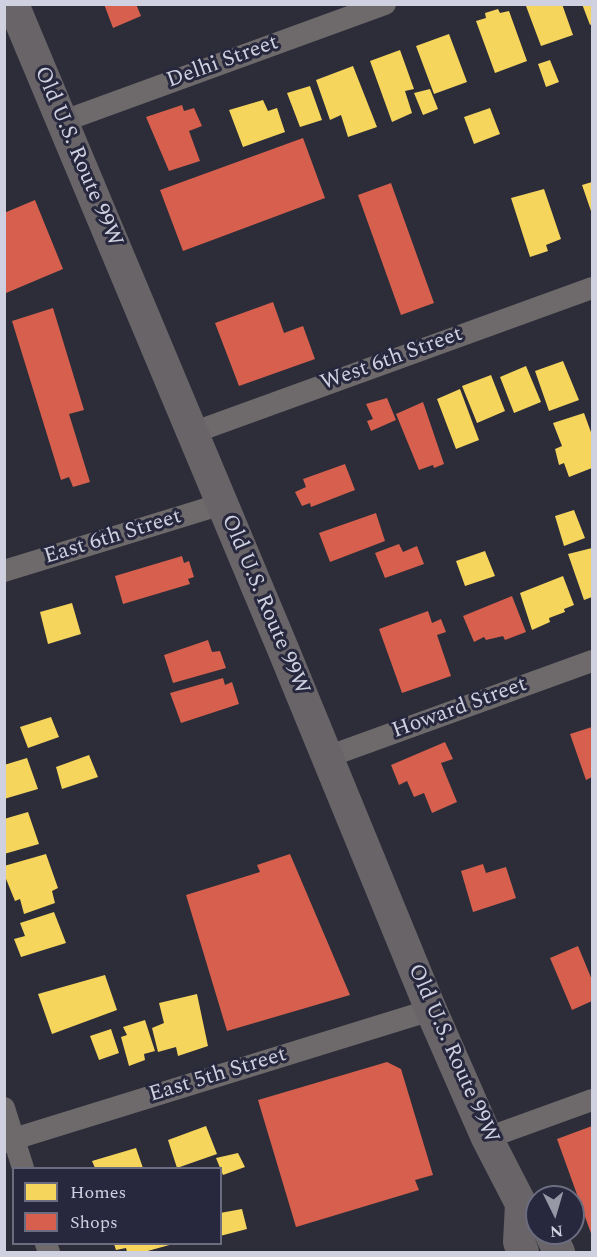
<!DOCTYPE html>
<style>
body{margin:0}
#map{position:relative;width:597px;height:1257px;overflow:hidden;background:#2c2d39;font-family:Spectral,serif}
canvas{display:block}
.frame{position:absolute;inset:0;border:6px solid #d0d1e0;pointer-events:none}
.legend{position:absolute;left:12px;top:1167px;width:210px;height:78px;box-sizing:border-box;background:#27283e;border:2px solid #6b6c7f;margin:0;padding:8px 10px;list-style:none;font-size:18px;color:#d0d1e0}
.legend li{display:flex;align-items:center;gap:12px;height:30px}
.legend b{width:30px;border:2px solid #6b6c7f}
.north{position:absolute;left:525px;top:1185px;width:60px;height:60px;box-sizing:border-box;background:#27283e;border:2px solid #6b6c7f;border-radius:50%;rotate:175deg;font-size:16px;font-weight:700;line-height:24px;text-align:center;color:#d0d1e0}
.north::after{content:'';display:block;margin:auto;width:21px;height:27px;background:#9798a6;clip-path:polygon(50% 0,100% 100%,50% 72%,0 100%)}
</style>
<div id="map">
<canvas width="597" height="1257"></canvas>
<div class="frame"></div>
<ul class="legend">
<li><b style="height:16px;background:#f6d55c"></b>Homes</li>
<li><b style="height:16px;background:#d6604d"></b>Shops</li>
</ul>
<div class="north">N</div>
</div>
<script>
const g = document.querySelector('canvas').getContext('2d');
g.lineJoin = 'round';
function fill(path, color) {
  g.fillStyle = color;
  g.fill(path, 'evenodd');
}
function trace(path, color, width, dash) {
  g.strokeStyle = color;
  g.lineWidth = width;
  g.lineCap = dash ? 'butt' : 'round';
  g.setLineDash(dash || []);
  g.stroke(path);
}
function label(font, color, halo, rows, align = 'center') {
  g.font = font + ' Spectral,serif';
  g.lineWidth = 6;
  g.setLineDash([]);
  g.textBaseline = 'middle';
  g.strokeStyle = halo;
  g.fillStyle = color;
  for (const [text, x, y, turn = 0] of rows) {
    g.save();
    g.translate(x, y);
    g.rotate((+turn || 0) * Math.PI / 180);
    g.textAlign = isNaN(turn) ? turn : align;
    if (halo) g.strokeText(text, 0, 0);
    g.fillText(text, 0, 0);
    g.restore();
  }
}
fill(new Path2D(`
 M529 4H562L573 35 541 46 526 6Z
 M582 4H592V24L590 25Z
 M498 9 500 13 509 11 527 61 495 73 476 21 486 18 485 13Z
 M449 34 467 82 434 94 416 46Z
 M400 50 414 89 405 91 412 113 392 122 370 61Z
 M550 60 559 82 546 87 538 64Z
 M353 66 377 127 348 137 341 115 330 120 316 80Z
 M310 86 322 120 300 127 287 93Z
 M430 89 438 109 423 115 414 93Z
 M263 100 268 111 277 108 285 132 243 147 229 110Z
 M490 108 500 134 474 144 464 117Z
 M592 182V214L582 185Z
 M544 189 561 239 546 245 548 251 530 257 511 198Z
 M563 361 579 400 549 411 535 371Z
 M526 366 541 402 514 413 500 377Z
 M491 375 505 411 477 423 462 386Z
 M460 389 479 440 456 449 437 399Z
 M584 413 592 435V468L569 477 564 463 559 465 555 449 562 446 553 423Z
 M574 510 585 538 564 546 555 516Z
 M592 548V597L584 600 568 554Z
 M485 551 495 576 465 586 456 561Z
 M563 576 574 605 564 609 565 612 549 618 550 622 532 630 520 593Z
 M72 603 81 634 48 644 40 612Z
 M51 717 59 737 28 748 20 727Z
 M89 755 98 777 62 789 56 767Z
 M27 758 38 789 4 799V765Z
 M28 812 39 844 4 854V819Z
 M46 854 58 888 52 891 55 903 24 914 20 899 15 901 4 874V866Z
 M54 912 66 943 21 957 14 939 25 936 20 923Z
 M105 975 117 1010 52 1034 38 994Z
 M197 994 208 1046 178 1056 176 1047 158 1052 152 1028 164 1023 159 1003Z
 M145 1020 155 1051 144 1054 145 1060 129 1066 121 1037 127 1035 123 1027Z
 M111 1029 119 1053 99 1060 90 1036Z
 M206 1126 217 1154 177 1168 168 1140Z
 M136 1148 143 1168H95L92 1161Z
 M238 1153 245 1167 223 1175 216 1158Z
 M242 1209 247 1229 220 1236V1213Z
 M114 1244H173L144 1252H127L126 1248 116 1250Z`), '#f6d55c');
fill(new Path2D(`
 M104 4H136L141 16 113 28Z
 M182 105 184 111 194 108 202 126 189 131 200 161 169 171 146 117Z
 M303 138 325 198 183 251 160 190Z
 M391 183 434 303 401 315 358 195Z
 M35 200 63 269 6 293 4 289V213Z
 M273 302 284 333 303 326 315 359 239 386 215 323Z
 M53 308 84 410 69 414 90 482 73 487 69 477 61 480 12 321Z
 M387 398 396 420 371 431 367 421 373 419 366 404Z
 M423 402 444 464 434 468 433 465 419 470 396 414Z
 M345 464 355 490 311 507 310 503 302 506 295 492 306 487 303 479Z
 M376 513 385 541 330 562 319 533Z
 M399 544 403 552 417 546 424 564 385 578 375 553Z
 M182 556 184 563 189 561 194 577 188 579 190 584 123 604 115 576Z
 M512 596 526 632 505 640 503 636 486 640 484 637 474 642 463 616Z
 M428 611 432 623 441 619 446 632 437 635 451 676 402 693 379 629Z
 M208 640 212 652 220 651 226 668 173 683 164 655Z
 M223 678 225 685 232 682 239 704 181 723 170 693Z
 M592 727V777L586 780 570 734Z
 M445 742 453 759 441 763 457 802 432 813 424 793 414 797 407 781 399 785 391 765Z
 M290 854 350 995 227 1031 186 895 260 872 257 865Z
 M483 864 486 873 506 867 516 898 473 912 461 871Z
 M578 946 592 980V1001L572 1010 550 958Z
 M387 1062 401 1069 433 1175 415 1180 419 1190 296 1227 258 1100Z
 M592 1126V1236L557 1139Z`), '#d6604d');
trace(new Path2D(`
 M61 122 385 4
 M192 433 592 288
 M4 571 222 504
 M327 757 592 661
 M4 1108 23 1168
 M487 1138 592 1100
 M4 1142 431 1010
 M46 1244 49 1252`), '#6e6a6b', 22);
trace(new Path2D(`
 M13 4 283 649 431 1010 487 1138 521 1204 537 1220
 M521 1204 519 1242 523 1252
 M550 1233 559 1252`), '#686468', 32);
label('22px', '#d0d1e0', '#27283e', [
 ["Delhi Street",223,63,-20],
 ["Old U.S. Route 99W",77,157,67],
 ["West 6th Street",392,360,-20],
 ["East 6th Street",113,538,-17],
 ["Old U.S. Route 99W",264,605,67],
 ["Howard Street",460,709,-20],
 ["Old U.S. Route 99W",452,1054,66],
 ["East 5th Street",218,1076,-17]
]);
</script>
